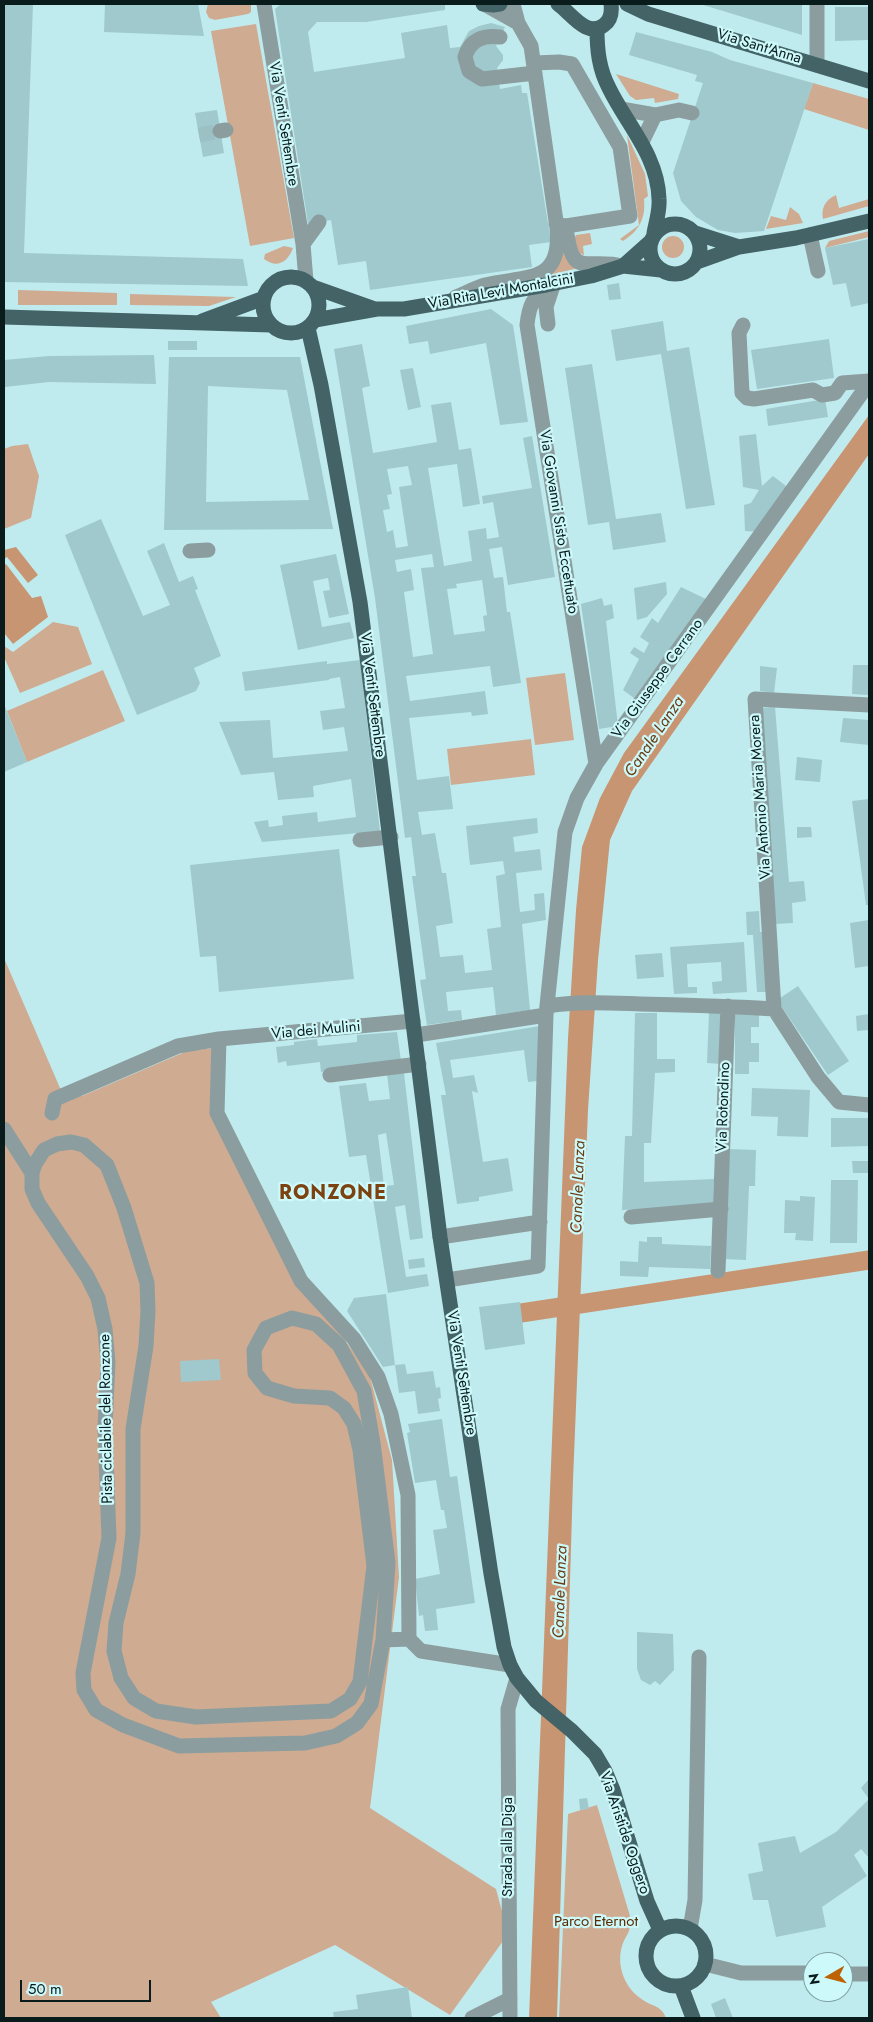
<!DOCTYPE html>
<style>
body{margin:0}
#map{position:relative;width:873px;height:2022px;overflow:hidden;background:#c0ebee;font-family:Jost,sans-serif}
canvas{display:block}
.frame{position:absolute;inset:0;border:5px solid #0a1b1c;pointer-events:none}
.north{position:absolute;left:803px;top:1952px;width:50px;height:50px;box-sizing:border-box;background:#cdf9fb;border:1px solid #7fa0a2;border-radius:50%;rotate:262deg;font-size:14px;font-weight:700;line-height:20px;text-align:center;color:#0a1b1c}
.north::after{content:'';display:block;margin:auto;width:18px;height:22px;background:#bd6305;clip-path:polygon(50% 0,100% 100%,50% 72%,0 100%)}
.scale{position:absolute;left:20px;top:1980px;width:131px;height:22px;box-sizing:border-box;border:2px solid #0a1b1c;border-top:0;padding-left:6px;font-size:15px;line-height:18px;white-space:nowrap;color:#0a1b1c;-webkit-text-stroke:4px #cdf9fb;paint-order:stroke}
</style>
<div id="map">
<canvas width="873" height="2022"></canvas>
<div class="frame"></div>
<div class="north">N</div>
<div class="scale">50 m</div>
</div>
<script>
const g = document.querySelector('canvas').getContext('2d');
g.lineJoin = 'round';
function fill(path, color) {
  g.fillStyle = color;
  g.fill(path, 'evenodd');
}
function trace(path, color, width, dash) {
  g.strokeStyle = color;
  g.lineWidth = width;
  g.lineCap = dash ? 'butt' : 'round';
  g.setLineDash(dash || []);
  g.stroke(path);
}
function label(font, color, halo, rows, align = 'center') {
  g.font = font + ' Jost,sans-serif';
  g.lineWidth = 4.5;
  g.setLineDash([]);
  g.textBaseline = 'middle';
  g.strokeStyle = halo;
  g.fillStyle = color;
  for (const [text, x, y, turn = 0] of rows) {
    g.save();
    g.translate(x, y);
    g.rotate((+turn || 0) * Math.PI / 180);
    g.textAlign = isNaN(turn) ? turn : align;
    if (halo) g.strokeText(text, 0, 0);
    g.fillText(text, 0, 0);
    g.restore();
  }
}
fill(new Path2D(`
 M208 4H251V12L248 14 215 20 209 18 206 12Z
 M256 24 294 238 250 246 211 31Z
 M616 74 679 94 678 99 655 103 654 98 636 100 630 96Z
 M813 83 869 99V130L804 109Z
 M627 135 645 174 648 196 644 199C646 218 639 231 623 241L620 239 639 225Z
 M836 195 839 208 869 199V206L823 219C821 208 825 200 836 195Z
 M790 207 799 214 803 223 766 229 771 216 786 220Z
 M869 231V237L825 248 829 241Z
 M590 233 592 244 583 246 584 255 579 253 574 239 576 235Z
 M662 247a11 11 0 1 1 22 0a11 11 0 1 1-22 0Z
 M284 246 293 248C288 262 277 269 264 259L265 254Z
 M562 248 583 267 548 275Z
 M18 290 117 293V305H18Z
 M130 294 236 297 209 306 130 305Z
 M28 444 39 476 31 518 4 529V449L12 446Z
 M53 622 78 627 92 664 20 693 4 657V646L13 652Z
 M103 670 125 721 27 762 7 711Z
 M565 673 574 740 535 745 526 678Z
 M531 739 535 775 451 785 447 749Z
 M4 958 60 1088 82 1096 187 1051 222 1047 214 1111 294 1271 369 1373 392 1460 399 1577 370 1808 496 1889 508 1934 450 2015 335 1945 211 2002 221 2018H4Z
 M597 1805 630 1916C630 1921 630 1927 629 1931 627 1936 623 1941 622 1946 616 1966 625 1989 643 2000 653 2007 661 2005 666 2018H559L568 1814Z`), '#cfab92');
fill(new Path2D(`
 M869 415V454L632 791 610 840 598 960 588 1110 573 1480 557 2018H529L568 1038 576 910 582 847 600 798 624 753Z
 M16 547 38 575 28 583 7 557 4 559V550Z
 M6 564 32 598 41 596 48 617 13 644 4 633V565Z`), '#c89572');
trace(new Path2D(`
 M521 1313 869 1260`), '#c89572', 19);
fill(new Path2D(`
 M4 4H33L24 253 243 259 248 286 4 282Z
 M105 4H198L204 36 104 32Z
 M281 4H445V10L366 22H317L308 32 314 72 405 58 401 33 447 25 450 48 460 47 469 31 479 26 491 23 505 27 496 46 503 55V60L497 68 500 89 521 85 522 93H527L551 242 529 245 532 267 370 290 366 261 338 265 331 220 308 224 275 9Z
 M700 4H802V35Z
 M835 7H869V40L835 41Z
 M636 32 712 52 730 60 813 83 764 231 735 233 718 230 696 217 681 201 673 173 703 83 695 81 697 75 629 55Z
 M217 110 224 153 203 157 195 113Z
 M869 239V303L851 307 846 283 833 285 825 248Z
 M619 283 621 299 609 300 607 285Z
 M491 309 513 325 528 422 500 425 486 343 430 354 428 341 409 344 406 326Z
 M663 321 667 351 689 347 715 505 686 509 661 354 616 361 611 330Z
 M829 339 834 378 757 389 751 350Z
 M168 341H197V350H168Z
 M362 344 370 386 362 388 373 453 437 442 431 405 451 402 459 450 471 448 480 504 463 507 457 464 428 468 444 566 472 561 468 531 486 528 487 539 499 537 493 502 483 504 482 496 532 488 523 438 532 436 555 577 508 585 502 547 489 549 494 578 503 577 507 612H510L521 683 493 687 490 666 406 676 410 701 485 691 488 714 472 716 471 712 409 718 417 780 449 776 453 809 418 812 422 835 435 833 442 873H446L453 923 436 926 440 957 463 955 465 973 492 970 487 929 501 927 496 876 505 874 503 861 470 865 466 826 537 818 538 833 513 837 515 852 540 849 542 870 516 873 520 912 535 910 534 894 544 893 546 920 522 924 530 1010 496 1015 493 987 446 992 448 1011 461 1010 462 1020 427 1025 420 980 426 979 412 876H416L411 837 405 838 375 598 334 349ZM408 466 412 485 399 487 408 546 396 548 393 530 387 532 383 510 390 509 387 495 392 494 387 469ZM432 554 434 567 421 568 433 654 413 657 404 592 414 590 411 569 397 572 395 560ZM482 580 487 615 483 616 485 631 454 635 447 589 457 588 456 584Z
 M154 355 156 384 49 382 5 387 4 360 49 356Z
 M169 357H300L333 529 164 530ZM208 386 287 390 309 500 206 502Z
 M592 364 616 519 661 513 666 542 613 550 609 522 588 525 565 368Z
 M413 368 421 407 408 410 400 370Z
 M825 399 828 417 768 426 766 409Z
 M756 434 762 486 773 476 790 489 760 532 745 531 744 505 751 503 759 490 743 487 739 436Z
 M101 519 143 616 170 605 147 551 164 543 179 582 193 576 198 589 195 590 221 656 194 668 200 683 196 691 137 715 65 535Z
 M336 554 349 614 329 618 323 591 330 590 328 578 313 581 322 627 350 622 354 638 298 650 280 565Z
 M666 582 667 594 647 617 637 620 634 588Z
 M681 587 706 599 634 698 623 690 639 659 630 653 634 647 644 653 649 643 640 637 652 618 658 623Z
 M602 598 604 606 612 604 614 618 606 621 618 726 599 729 581 604Z
 M360 660 380 831 262 842 254 822 268 820 269 827 283 825 282 816 317 812 318 822 356 817 351 779 313 786 314 797 278 800 274 772 241 775 219 722 270 720 273 758 348 751 344 727 323 730 320 711 345 708 340 677 329 679V680L245 691 242 672 327 661V664Z
 M853 665H868V695L852 694Z
 M760 666 777 668 774 693 760 691Z
 M4 704 27 762 4 772Z
 M775 707 789 882 804 881 806 901 792 903 793 923 775 924 758 708Z
 M843 718 869 720V745L840 742Z
 M797 757 822 760 820 782 795 780Z
 M869 799V905H866L852 801Z
 M797 827H811L812 837 797 838Z
 M339 849 354 979 219 992 216 956 200 957 190 865Z
 M759 911 760 932H765L769 992H757L753 935H747L746 912Z
 M869 920V966L855 968 850 923Z
 M744 942 747 992 713 994 712 982 722 981 721 962 687 964 688 987H697V993L674 994 670 947Z
 M662 953 664 977 637 979 635 955Z
 M798 986 849 1061 828 1075 777 1000Z
 M722 1012 721 1064 707 1063 709 1013Z
 M735 1012H759V1027H751V1043H759V1062H749V1074H735Z
 M635 1013H657V1059H675V1072L655 1073 651 1143H644V1182L714 1179 713 1206 622 1210 625 1136H632Z
 M869 1014V1030L857 1031 856 1016Z
 M540 1026 537 1081 528 1082 524 1050 450 1060 453 1078 474 1075 478 1093 472 1091 483 1162 508 1158 513 1191 479 1197V1201L457 1204 441 1095H446L436 1043Z
 M397 1032 401 1061 321 1072 320 1062 287 1066 286 1061 278 1063 276 1047 294 1045V1042L317 1039 318 1046 357 1042V1035Z
 M404 1073 423 1238 410 1240 405 1205 395 1207 406 1277 427 1274 429 1286 388 1293 366 1155 349 1157 339 1086 366 1083 369 1101 390 1099 387 1074ZM386 1133 394 1185 384 1186 378 1135Z
 M752 1088 810 1090 808 1137 777 1136 778 1117 751 1116Z
 M831 1118H869V1146L831 1147Z
 M728 1149 756 1150 755 1186H749L746 1260 723 1259Z
 M852 1161H869V1173H853Z
 M831 1180H858L857 1243H830Z
 M800 1196 815 1197 813 1241 795 1240 796 1233H784L785 1200 800 1201Z
 M647 1237H662V1244L711 1246 710 1269 649 1267 648 1277 620 1276V1261L638 1262 639 1241 647 1242Z
 M424 1258 425 1267 409 1269 408 1260Z
 M386 1294 395 1365 405 1364 407 1374 433 1371 436 1388 440 1387 441 1398 438 1399 440 1411 418 1414 415 1391 399 1393 395 1365 383 1367 347 1311 354 1298Z
 M520 1302 525 1344 485 1350 479 1307Z
 M219 1359 221 1380 181 1382 180 1361Z
 M442 1419 450 1477 457 1476 475 1603 436 1609 438 1630 425 1631 423 1615 419 1616 415 1579 440 1574 433 1530 447 1528 444 1510H441L436 1480 415 1483 407 1433 410 1432 408 1424Z
 M637 1632 673 1634 674 1670 660 1685 655 1681 650 1685 641 1680 637 1669Z
 M869 1779V1858L861 1849 854 1855 867 1876 822 1907 826 1927 776 1937 768 1900H753L748 1874 763 1871 758 1843 795 1836 800 1853 836 1832 869 1799 861 1788Z
 M587 1798 589 1809 580 1810 579 1799Z
 M408 1987 412 2018H334L333 2012 358 2009 356 1995Z
 M725 1998 733 2018H716L711 2004Z`), '#9fc9cc');
trace(new Path2D(`
 M199 135 220 131`), '#9cc1c4', 15, [15, 8]);
trace(new Path2D(`
 M264 4 303 244 306 281
 M484 4 518 23
 M817 4V65
 M500 37C484 35 470 39 465 57L469 71 482 79 535 73
 M534 63 559 62 572 64 620 147 630 216 566 226 556 224
 M621 109 655 115 679 110 692 113
 M220 131 226 130
 M642 142 655 115
 M566 226C572 281 584 257 623 266
 M810 235 818 271
 M303 244 319 222
 M546 285C533 299 529 305 527 325L596 764
 M456 297C466 293 475 288 485 285 526 275 562 285 557 228L531 46 518 23 513 4
 M548 324 546 307 554 283
 M743 325 739 333 742 393 747 398 754 399 813 390 822 395 835 393 842 383 869 381
 M190 551 208 550
 M360 840 391 837
 M548 1006C578 1001 610 1003 640 1004 685 1005 729 1006 774 1009L818 1077 839 1102 869 1105
 M774 1009 755 699 869 705
 M416 1035 546 1015
 M219 1039 217 1113 301 1281 354 1339 378 1377 391 1414 408 1495 409 1639
 M330 1075 419 1064
 M52 1113 55 1099 178 1046 219 1039 413 1021
 M4 1129 32 1173
 M71 1142 84 1145 107 1165 124 1208 147 1283 148 1311 146 1346 133 1429V1533L128 1574 116 1623 114 1651 121 1678 134 1698 156 1711 196 1717 331 1711 350 1699 360 1682 374 1566 360 1450 354 1424 344 1408 330 1398 294 1396 267 1388 255 1373 254 1350 266 1328 292 1318 316 1324 339 1345 364 1391 373 1443 388 1563 383 1640 371 1704 357 1723 336 1736 305 1743 179 1746 123 1725 96 1710 84 1690 83 1673 109 1538 105 1427 108 1362 105 1329 98 1298 87 1276 38 1203 32 1189V1173L35 1164 44 1150 57 1144Z
 M631 1217 721 1209
 M440 1237 540 1222
 M718 1271 728 1006
 M447 1280 538 1266 546 1015 565 832 577 798 596 764 869 383
 M383 1640 409 1639 421 1651 510 1665
 M690 1929 695 1900 699 1657
 M705 1964 741 1973H813
 M843 1974H869
 M472 2018 510 1999
 M510 2018 508 1709 517 1678`), '#8b9d9e', 15);
trace(new Path2D(`
 M483 4 493 5 500 4
 M558 4C570 12 587 39 604 25 611 20 612 12 611 4
 M627 4 648 14 869 81
 M597 29C597 50 599 69 609 88 627 125 658 156 659 199 660 210 656 222 654 233
 M650 249a25 25 0 1 1 50 0a25 25 0 1 1-50 0Z
 M695 233 739 247
 M697 262 739 247 796 238 869 221
 M623 266 651 241
 M263 305a28 28 0 1 1 56 0a28 28 0 1 1-56 0Z
 M313 287 375 309
 M4 317 271 325
 M315 320 377 309H404L546 285 591 276 623 266 661 270
 M202 321 264 298
 M308 328 321 385 360 602 440 1237 491 1574 504 1647 510 1665 517 1678 536 1701 572 1731 595 1754 605 1771 613 1790 647 1901 660 1930
 M646 1956a30 30 0 1 1 60 0a30 30 0 1 1-60 0Z
 M681 1986 693 2018`), '#436366', 15);
label('15px', '#0a1b1c', '#cdf9fb', [
 ["Via Sant'Anna",759,47,17],
 ["Via Venti Settembre",283,124,81],
 ["Via Rita Levi Montalcini",501,292,-10],
 ["Via Giovanni Sisto Eccettuato",558,522,81],
 ["Via Giuseppe Cerrano",658,679,-54],
 ["Via Venti Settembre",372,695,83],
 ["Via Antonio Maria Morera",761,797,-94],
 ["Via dei Mulini",316,1031,-5],
 ["Via Rotondino",724,1107,-88],
 ["Via Venti Settembre",461,1373,81],
 ["Pista ciclabile del Ronzone",107,1419,-91],
 ["Via Aristide Oggero",624,1833,71],
 ["Strada alla Diga",508,1847,-90]
]);
label('15px', '#5b2b00', '#cdf9fb', [
 ["Parco Eternot",596,1922]
]);
label('italic 16px', '#6b3a10', '#cdf9fb', [
 ["Canale Lanza",655,737,-56],
 ["Canale Lanza",579,1187,-88],
 ["Canale Lanza",561,1592,-88]
]);
g.letterSpacing = '1px';
label('bold 20px', '#7c420f', '#cdf9fb', [
 ["RONZONE",333,1194]
]);
g.letterSpacing = '0px';
</script>
